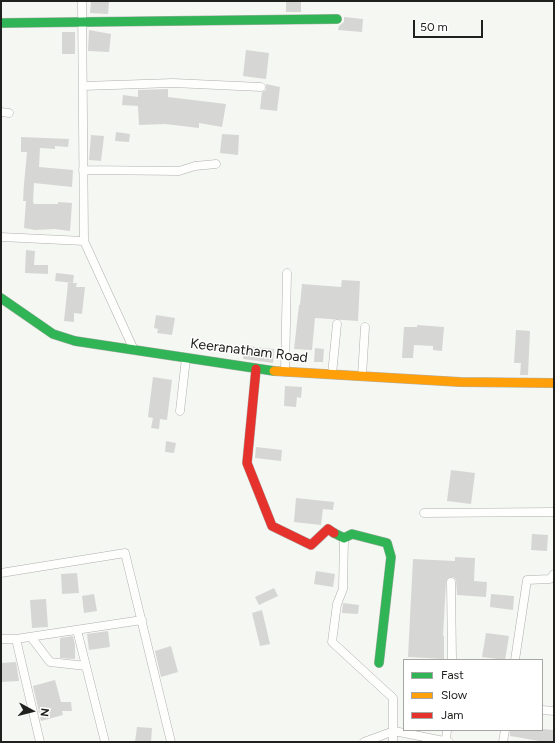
<!DOCTYPE html>
<style>
body{margin:0}
#map{position:relative;width:555px;height:743px;overflow:hidden;background:#f5f7f3;font-family:Figtree,sans-serif}
canvas{display:block}
.frame{position:absolute;inset:0;border:2px solid #20211f;pointer-events:none}
.legend{position:absolute;left:403px;top:659px;width:140px;height:72px;box-sizing:border-box;background:#fff;border:1px solid #a6a6a5;margin:0;padding:5px 7px;list-style:none;font-size:12px;color:#20211f}
.legend li{display:flex;align-items:center;gap:8px;height:20px}
.legend b{width:20px;border:1px solid #a6a6a5}
.north{position:absolute;left:12px;top:691px;width:40px;height:40px;-webkit-text-stroke:3px #fff;paint-order:stroke;rotate:97deg;font-size:11px;font-weight:700;line-height:16px;text-align:center;color:#20211f}
.north::after{content:'';display:block;margin:auto;width:14px;height:18px;background:#20211f;clip-path:polygon(50% 0,100% 100%,50% 72%,0 100%)}
.scale{position:absolute;left:413px;top:20px;width:70px;height:18px;box-sizing:border-box;border:2px solid #20211f;border-top:0;padding-left:5px;font-size:12px;line-height:14px;white-space:nowrap;color:#20211f;-webkit-text-stroke:3px #fff;paint-order:stroke}
</style>
<div id="map">
<canvas width="555" height="743"></canvas>
<div class="frame"></div>
<ul class="legend">
<li><b style="height:5px;background:#30b455"></b>Fast</li>
<li><b style="height:5px;background:#ff9f0a"></b>Slow</li>
<li><b style="height:5px;background:#e5322d"></b>Jam</li>
</ul>
<div class="north">N</div>
<div class="scale">50 m</div>
</div>
<script>
const g = document.querySelector('canvas').getContext('2d');
g.lineJoin = 'round';
function fill(path, color) {
  g.fillStyle = color;
  g.fill(path, 'evenodd');
}
function trace(path, color, width, dash) {
  g.strokeStyle = color;
  g.lineWidth = width;
  g.lineCap = dash ? 'butt' : 'round';
  g.setLineDash(dash || []);
  g.stroke(path);
}
function label(font, color, halo, rows, align = 'center') {
  g.font = font + ' Figtree,sans-serif';
  g.lineWidth = 3;
  g.setLineDash([]);
  g.textBaseline = 'middle';
  g.strokeStyle = halo;
  g.fillStyle = color;
  for (const [text, x, y, turn = 0] of rows) {
    g.save();
    g.translate(x, y);
    g.rotate((+turn || 0) * Math.PI / 180);
    g.textAlign = isNaN(turn) ? turn : align;
    if (halo) g.strokeText(text, 0, 0);
    g.fillText(text, 0, 0);
    g.restore();
  }
}
fill(new Path2D(`
 M91 1H109L108 14 90 13Z
 M286 1H301V12H286Z
 M344 17 363 19 362 32 338 30 339 26 344 22Z
 M89 30 111 34 109 52 88 51Z
 M62 32H75V54H62Z
 M246 50 269 53 266 79 243 76Z
 M266 84 280 87 277 111 260 109 262 92 266 90Z
 M168 89V97L226 104 222 127 199 123V128L165 124 139 125 138 106 122 105 123 95 138 97V90Z
 M116 132 130 134 129 142 115 141Z
 M222 134 239 135 238 155 220 153Z
 M91 135 104 136 101 161 89 160Z
 M21 137 69 139 68 147 55 146V149L40 148 39 167 73 170 72 187 34 183 33 202 34 204H58V202L72 203 70 231 55 229 35 230 24 228 26 201H23L24 184 27 152H21Z
 M26 250 35 251 34 265H48V274L25 273Z
 M56 273 74 275 73 283 55 281Z
 M342 280 360 281 358 321 315 318 312 350 294 349 299 305H300L302 284 341 287Z
 M68 283H77L76 287H85L82 314 74 313V322L64 321Z
 M156 315 175 318 172 335 157 333 158 329 154 328Z
 M417 325 444 327 442 351 433 350V346L414 345 413 358H402L404 327H417Z
 M516 330 530 331 528 375H520L521 363H514Z
 M245 346 274 349 273 363 243 359Z
 M315 348 324 349 323 362H314Z
 M153 377 172 380 167 420 160 419 159 429 151 428 153 418 148 417Z
 M285 386 302 387 301 398 297 397 296 407 284 406Z
 M166 441 176 443 174 453 165 452Z
 M256 447 282 450 281 461 255 458Z
 M451 470 475 473 471 504 447 501Z
 M296 498 334 502 333 510 323 509 321 525 294 522Z
 M532 534 548 535 547 551 531 550Z
 M455 557 475 558 474 581 487 582 486 597 457 595 456 580 453 577 448 578 446 582 443 636H444V659L408 657 413 559 455 561Z
 M316 571 335 574 333 587 314 584Z
 M77 573 79 593 62 594 61 574Z
 M274 588 278 596 259 605 255 597Z
 M94 594 97 611 84 613 82 596Z
 M491 594 514 596 513 610 490 607Z
 M46 599 48 627 32 628 30 600Z
 M343 603 359 605 358 614 342 613Z
 M262 610 270 644 260 646 252 613Z
 M108 631 110 647 89 650 87 634Z
 M486 633 509 636 505 660 482 657Z
 M73 636 75 645V659L60 658V638Z
 M171 646 178 672 161 677 155 651Z
 M16 662 19 681 1 682V663Z
 M55 680 61 702H71L72 711H62L63 715 41 721 33 686Z
 M137 727 152 728 151 742H135Z
 M542 729 554 730V742H539V741L510 736V730H542Z`), '#d6d7d4');
const street = new Path2D(`
 M83 86 173 83 261 87
 M1 112 9 113
 M83 170 179 171 195 166 216 164
 M1 237 84 241 82 1
 M84 241 134 350
 M285 372 287 273
 M332 374 337 324
 M362 376 365 327
 M180 411 186 358
 M424 513 554 512
 M344 538 343 589 337 604 332 642 393 698V742
 M1 573 125 553 171 742
 M451 582 452 660
 M77 630 105 742
 M31 637 50 662 86 666
 M1 639H16L142 620
 M16 639 40 742
 M515 660 527 580 550 579 554 574
 M542 710 554 711
 M446 741 447 730
 M364 742 394 731 449 742
 M503 742 505 730`);
const fast = new Path2D(`
 M1 23 337 19
 M1 298 53 334 75 341 274 371
 M334 533 344 538 352 534 387 543 391 557 379 663`);
const slow = new Path2D(`
 M274 371 460 382 554 383`);
const jam = new Path2D(`
 M256 369 247 463 272 526 311 545 328 529 334 533`);
trace(street, '#afb0ae', 9);
trace(fast, '#afb0ae', 10);
trace(slow, '#afb0ae', 10);
trace(jam, '#afb0ae', 10);
trace(street, '#fefefd', 8);
trace(fast, '#30b455', 9);
trace(slow, '#ff9f0a', 9);
trace(jam, '#e5322d', 9);
label('14px', '#20211f', '#fff', [
 ["Keeranatham Road",249,351,7]
]);
</script>
